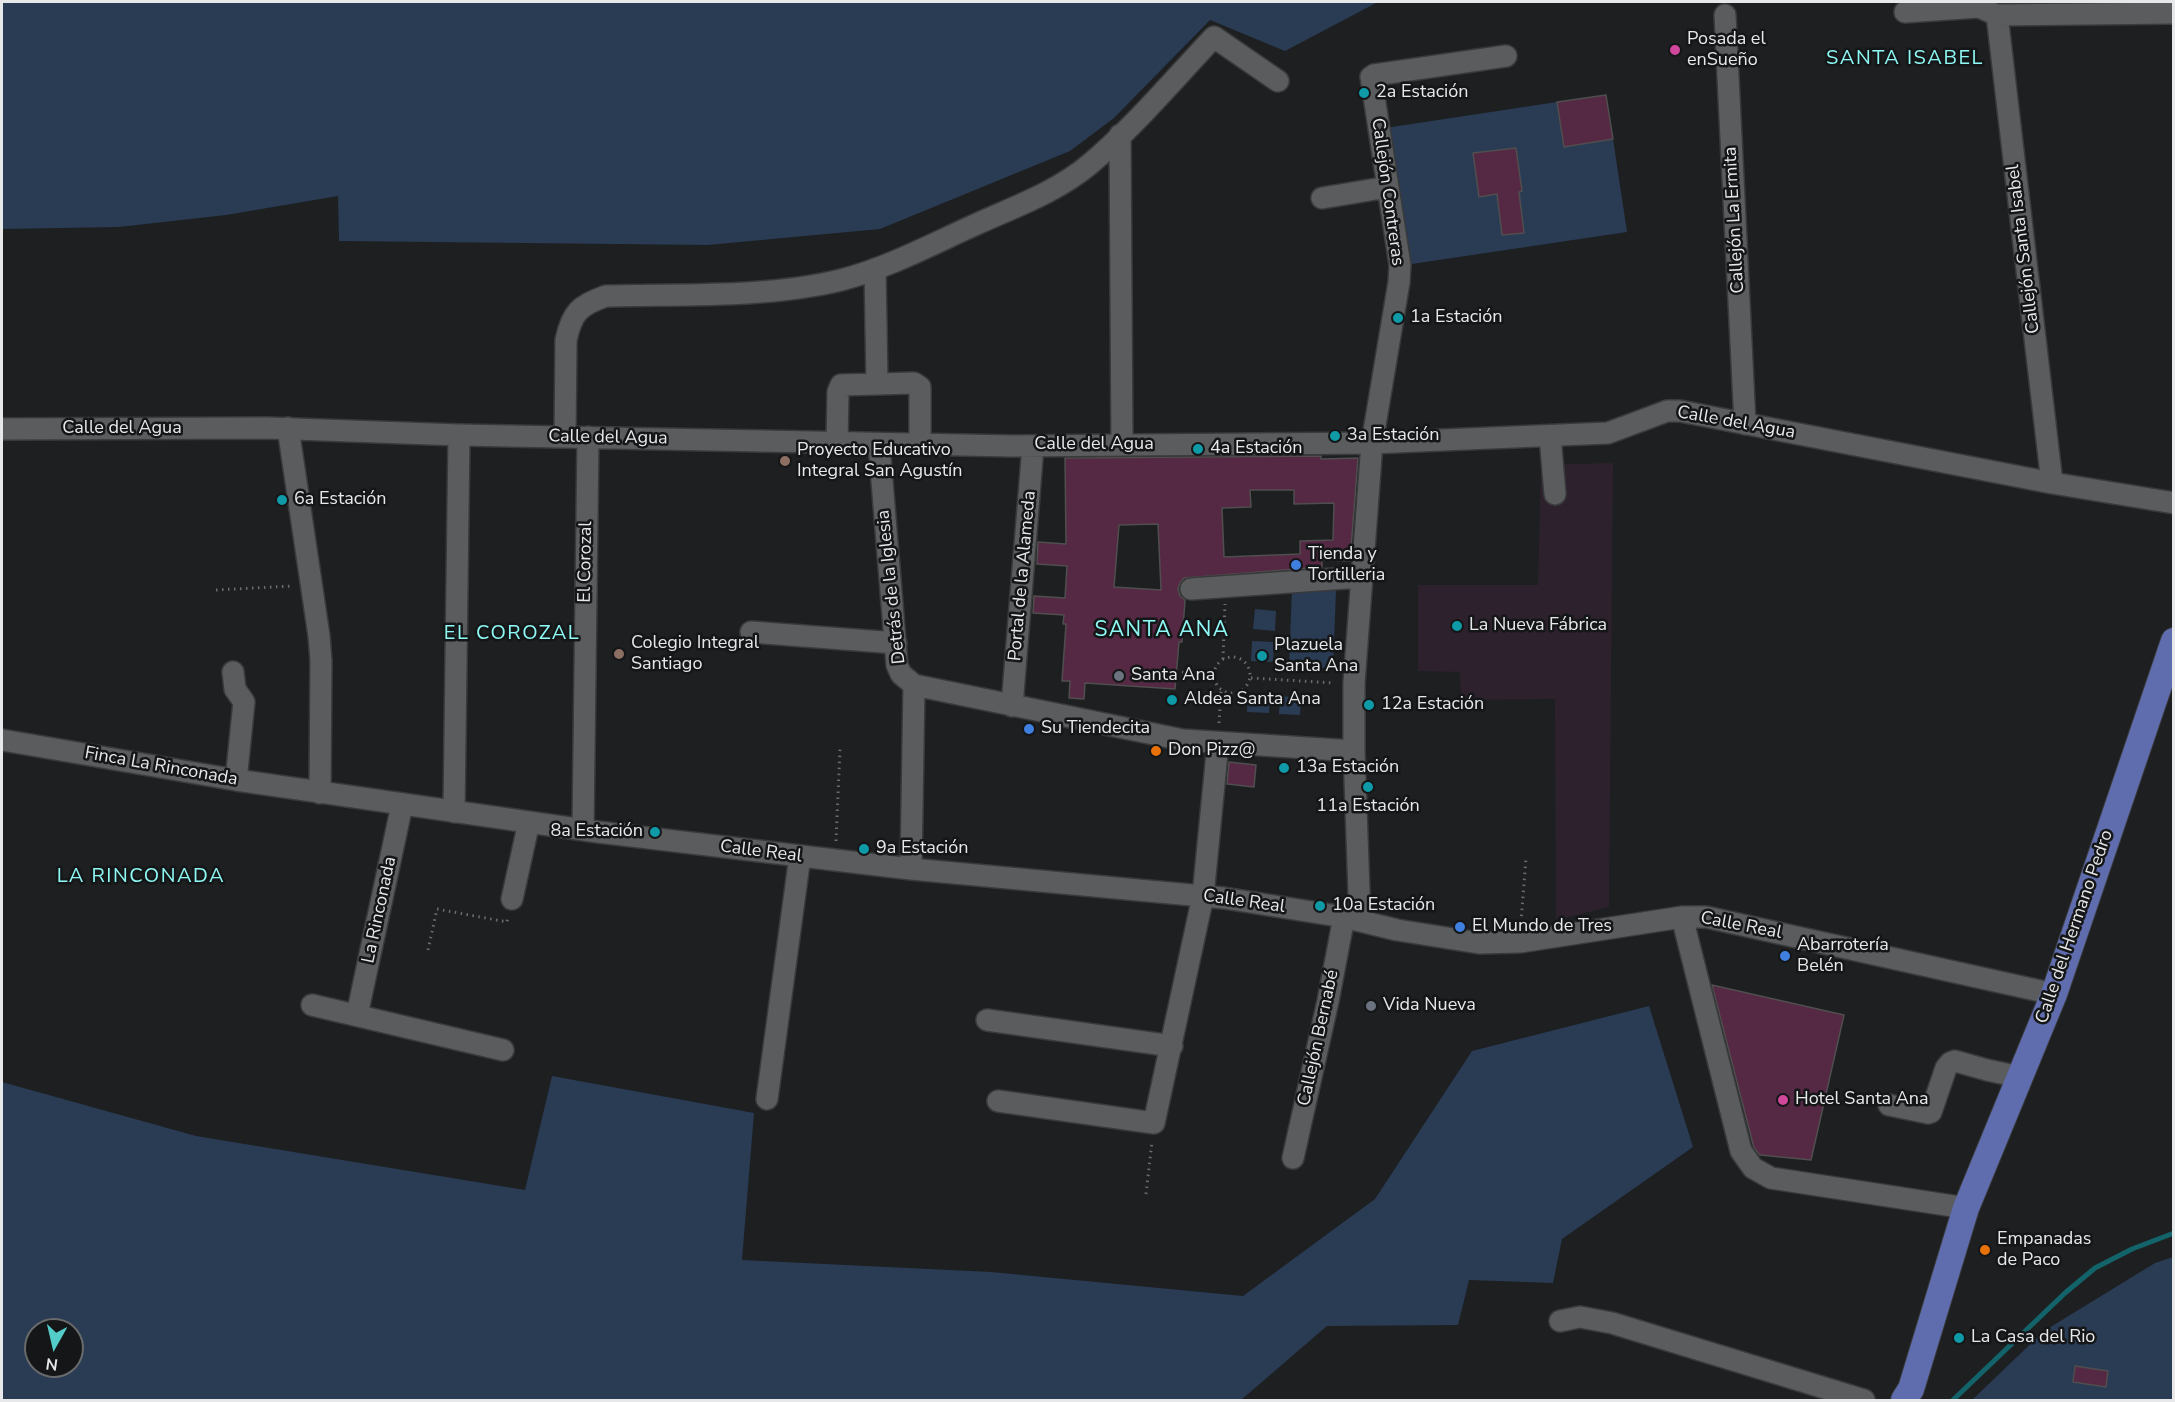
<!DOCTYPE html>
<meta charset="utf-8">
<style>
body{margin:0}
#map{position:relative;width:2175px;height:1402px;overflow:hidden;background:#1d1f21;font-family:"Nunito Sans",sans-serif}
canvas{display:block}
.frame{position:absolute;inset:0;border:3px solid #e7e8ea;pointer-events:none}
.north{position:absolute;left:24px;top:1318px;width:60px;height:60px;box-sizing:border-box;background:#141617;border:2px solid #686a6b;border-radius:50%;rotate:188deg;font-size:16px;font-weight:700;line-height:24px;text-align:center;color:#e7e8ea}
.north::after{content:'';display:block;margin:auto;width:21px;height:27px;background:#53cdca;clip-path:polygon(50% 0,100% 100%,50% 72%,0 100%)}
</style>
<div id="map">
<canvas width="2175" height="1402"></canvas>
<div class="frame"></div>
<div class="north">N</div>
</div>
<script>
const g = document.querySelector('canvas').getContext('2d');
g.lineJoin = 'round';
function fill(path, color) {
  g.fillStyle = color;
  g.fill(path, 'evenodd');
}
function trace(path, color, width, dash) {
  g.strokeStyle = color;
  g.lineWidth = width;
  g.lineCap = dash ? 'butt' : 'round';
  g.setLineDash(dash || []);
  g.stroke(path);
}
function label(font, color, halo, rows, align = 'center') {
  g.font = font + ' "Nunito Sans",sans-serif';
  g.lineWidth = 5;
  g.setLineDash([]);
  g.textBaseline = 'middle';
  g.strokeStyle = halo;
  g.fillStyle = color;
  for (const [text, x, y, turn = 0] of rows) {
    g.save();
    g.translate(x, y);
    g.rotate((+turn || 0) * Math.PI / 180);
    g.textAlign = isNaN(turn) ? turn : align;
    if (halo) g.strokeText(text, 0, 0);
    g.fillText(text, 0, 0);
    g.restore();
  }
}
fill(new Path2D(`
 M1613 463 1609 907 1556 920 1555 699 1461 700 1460 672 1418 671V585H1538L1541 465Z`), '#2d212e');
fill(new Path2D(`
 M2 2H1378L1285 51 1210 20 1114 118 1070 151 880 229 708 245 339 241 338 196 226 215 119 227 2 229Z
 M1557 102 1564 146 1613 139 1627 232 1405 265 1385 128Z
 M1292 588 1336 590 1333 668 1289 667Z
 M1255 609 1276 611 1275 631 1253 629Z
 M1252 641 1274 642 1273 662 1251 661Z
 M1248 694 1270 696 1269 713 1247 712Z
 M1280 696 1301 698 1300 715 1279 714Z
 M1649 1006 1693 1147 1562 1239 1553 1283 1469 1280 1458 1325 1327 1326 1241 1400H2V1082L196 1136 525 1190 552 1076 754 1113 742 1260 991 1272 1243 1296 1375 1199 1472 1051ZM36 1330H72V1366H36Z
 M2173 1257V1400H1972L2044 1331 2155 1263Z`), '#2a3b54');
trace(new Path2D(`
 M1953 1400 2065 1293 2095 1268 2132 1249 2174 1233`), '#13636a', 5);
const building = new Path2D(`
 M1606 95 1613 139 1564 147 1557 102Z
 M1516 148 1522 191 1519 192 1524 233 1502 235 1497 194 1479 197 1473 153Z
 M1321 456V459L1358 458 1350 561 1322 560V567L1184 578 1180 583 1178 589 1180 596 1185 600 1182 642H1179L1175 689 1085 683 1084 699 1069 698 1070 681H1062L1066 624H1063L1064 615 1033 613 1034 596 1065 598 1067 566 1037 564 1038 542 1066 544 1065 458ZM1250 490H1294V504L1334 503 1333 540 1300 541V554L1224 557 1222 508 1251 507ZM1158 524 1161 590 1114 587 1119 525Z
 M1229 762 1256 765 1254 787 1227 784Z
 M1712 985 1844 1015 1811 1160 1760 1155 1754 1148Z
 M2075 1366 2108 1371 2106 1387 2073 1382Z`);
fill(building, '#552943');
trace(building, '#504e4f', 1.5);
const minor = new Path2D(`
 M1905 12 1979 7 1997 15 2174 13
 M1725 15 1745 424
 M1997 15 2052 483
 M1120 135 1122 445
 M1322 198 1388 187
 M875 269 877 384
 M288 428 319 636 321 661 320 793
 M2 429 268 428 459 435 1013 446 1372 443 1608 433 1667 411H1680L2052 483 2174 503
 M1550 436 1555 494
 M565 437 566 340C572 312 580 305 606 296 681 294 768 298 841 280 888 268 934 243 979 223 1017 206 1058 191 1090 164 1133 128 1175 78 1214 37L1278 81
 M837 443 838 392 841 385 914 383 920 387V445
 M879 444 897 665 901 674 914 685 911 869
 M1191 589 1361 577
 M751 632 896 643
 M233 672 235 689 244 702 236 780
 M914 685 1183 740 1354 751
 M1012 706 1033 446
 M2 740 236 780 598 832 911 869 1224 898 1344 917 1397 930 1479 943 1520 942 1682 917H1706L2054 994
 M454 812 459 435
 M583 830 588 437
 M512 899 529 822
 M1682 917 1741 1151 1753 1168 1771 1178 1966 1208
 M1360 921 1354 751V683L1372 443 1399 282 1400 265 1371 77 1374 75 1506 56
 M312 1005 503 1050
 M357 1015 402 805
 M987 1020 1172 1046
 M767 1099 800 856
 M998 1101 1154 1123 1203 896 1218 743
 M1889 1105 1928 1113 1931 1112 1946 1068 1950 1063 1955 1061 1987 1070 2020 1077
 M1293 1158 1328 1001 1344 917
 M1560 1321 1580 1317 1612 1323 1864 1400`);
const major = new Path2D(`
 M1904 1400 1911 1389 1966 1208 2054 994 2174 641`);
trace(minor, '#393a3b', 24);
trace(major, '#393a3b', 28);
trace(new Path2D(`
 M216 590 292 586
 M1214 675a18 18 0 1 1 36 0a18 18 0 1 1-36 0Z
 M1223 659 1225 604
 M1176 672 1213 674
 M1251 678 1334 683
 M1219 723 1221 691
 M836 841 840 749
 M1521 922 1526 858
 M428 950 437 909 507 922 508 916
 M1146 1194 1152 1142`), '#6b6d6f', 3, [1.5, 4.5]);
trace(minor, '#5a5c5e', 21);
trace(major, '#5f6dae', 26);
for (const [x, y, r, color] of [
 [1675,50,6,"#d1479c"],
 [1364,93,6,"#0f9aa8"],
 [1398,318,6,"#0f9aa8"],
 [1335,436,6,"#0f9aa8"],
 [1198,449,6,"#0f9aa8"],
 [785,461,6,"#8d6e63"],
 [282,500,6,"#0f9aa8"],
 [1296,565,6,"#3f7fe0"],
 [1457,626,6,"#0f9aa8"],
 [619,654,6,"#8d6e63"],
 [1262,656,6,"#0f9aa8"],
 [1119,676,6,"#6b7280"],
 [1172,700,6,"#0f9aa8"],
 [1369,705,6,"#0f9aa8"],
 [1029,729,6,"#3f7fe0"],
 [1156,751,6,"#e8710a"],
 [1284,768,6,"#0f9aa8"],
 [1368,787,6,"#0f9aa8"],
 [655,832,6,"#0f9aa8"],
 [864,849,6,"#0f9aa8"],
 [1320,906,6,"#0f9aa8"],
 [1460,927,6,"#3f7fe0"],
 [1785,956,6,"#3f7fe0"],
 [1371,1006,6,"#6b7280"],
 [1783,1100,6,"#d1479c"],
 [1985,1250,6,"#e8710a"],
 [1959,1338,6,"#0f9aa8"]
]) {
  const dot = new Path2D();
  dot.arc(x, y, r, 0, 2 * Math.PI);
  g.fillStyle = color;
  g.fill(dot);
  trace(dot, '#141617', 2);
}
label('18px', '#e7e8ea', '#141617', [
 ["Posada el",1687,40],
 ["enSueño",1687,61],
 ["2a Estación",1376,93],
 ["1a Estación",1410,318],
 ["3a Estación",1347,436],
 ["4a Estación",1210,449],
 ["Proyecto Educativo",797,451],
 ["Integral San Agustín",797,472],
 ["6a Estación",294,500],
 ["Tienda y",1308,555],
 ["Tortilleria",1308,576],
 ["La Nueva Fábrica",1469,626],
 ["Colegio Integral",631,644],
 ["Santiago",631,665],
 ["Plazuela",1274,646],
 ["Santa Ana",1274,667],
 ["Santa Ana",1131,676],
 ["Aldea Santa Ana",1184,700],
 ["12a Estación",1381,705],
 ["Su Tiendecita",1041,729],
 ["Don Pizz@",1168,751],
 ["13a Estación",1296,768],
 ["11a Estación",1368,807,"center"],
 ["8a Estación",643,832,"right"],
 ["9a Estación",876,849],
 ["10a Estación",1332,906],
 ["El Mundo de Tres",1472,927],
 ["Abarrotería",1797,946],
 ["Belén",1797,967],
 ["Vida Nueva",1383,1006],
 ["Hotel Santa Ana",1795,1100],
 ["Empanadas",1997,1240],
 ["de Paco",1997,1261],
 ["La Casa del Rio",1971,1338]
], 'left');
label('18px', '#e7e8ea', '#141617', [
 ["Callejón Contreras",1387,192,82],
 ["Callejón La Ermita",1735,220,-93],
 ["Callejón Santa Isabel",2024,249,-97],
 ["Calle del Agua",1736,423,10],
 ["Calle del Agua",122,429],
 ["Calle del Agua",608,438,1],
 ["Calle del Agua",1094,445],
 ["El Corozal",586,562,-89],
 ["Portal de la Alameda",1023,576,-85],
 ["Detrás de la Iglesia",892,587,-96],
 ["Finca La Rinconada",161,767,10],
 ["Calle Real",761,852,7],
 ["Calle Real",1244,902,8],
 ["La Rinconada",380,910,-78],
 ["Calle Real",1741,926,11],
 ["Calle del Hermano Pedro",2075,927,-71],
 ["Callejón Bernabé",1319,1038,-78]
]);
g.letterSpacing = '1.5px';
label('20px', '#8ef9f5', '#141617', [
 ["SANTA ISABEL",1905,59],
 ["EL COROZAL",512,634],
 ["LA RINCONADA",141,877]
]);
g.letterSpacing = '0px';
g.letterSpacing = '1.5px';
label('21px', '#8ef9f5', '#141617', [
 ["SANTA ANA",1162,631]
]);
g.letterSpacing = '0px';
</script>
